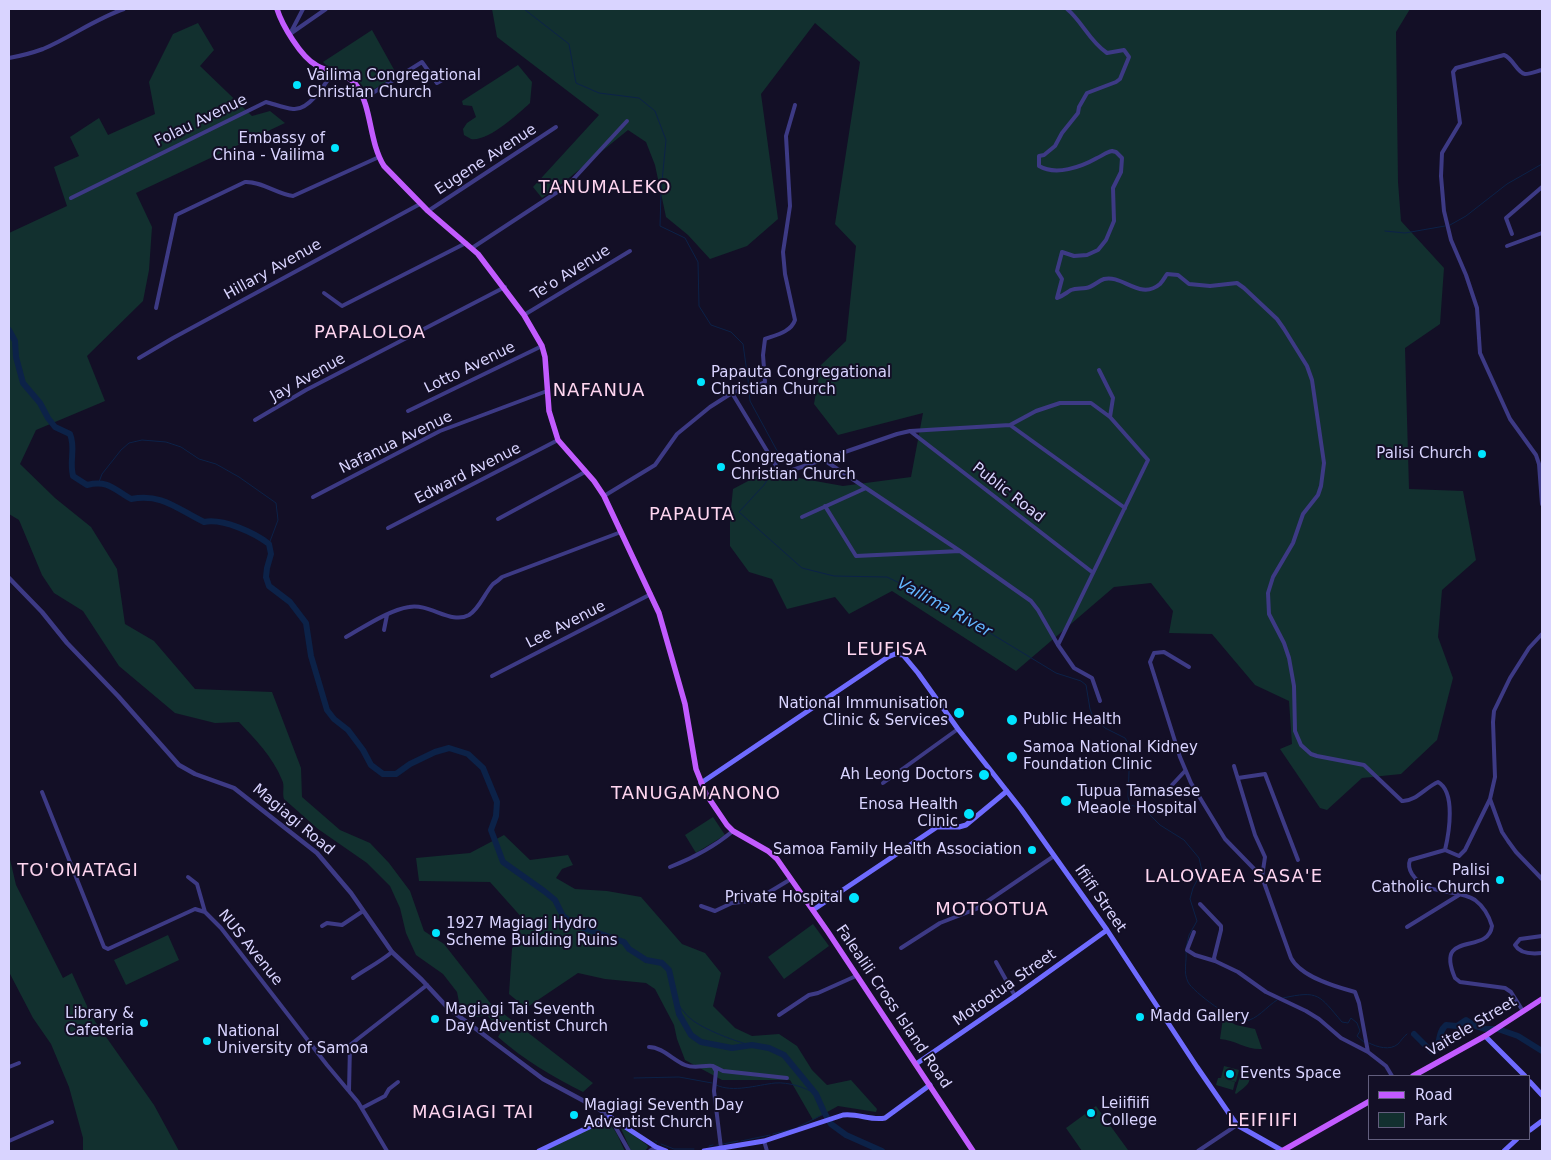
<!DOCTYPE html>
<style>
body{margin:0}
#map{position:relative;width:1551px;height:1160px;overflow:hidden;background:#130f26;font-family:"DejaVu Sans",sans-serif}
canvas{display:block}
.frame{position:absolute;inset:0;border:10px solid #d9d4ff;pointer-events:none}
.legend{position:absolute;left:1368px;top:1075px;width:162px;height:65px;box-sizing:border-box;background:#130f26;border:1px solid #625e7d;margin:0;padding:6px 9px;list-style:none;font-size:15px;color:#d9d4ff}
.legend li{display:flex;align-items:center;gap:10px;height:25px}
.legend b{width:25px;border:1px solid #625e7d}
</style>
<div id="map">
<canvas width="1551" height="1160"></canvas>
<div class="frame"></div>
<ul class="legend">
<li><b style="height:6px;background:#c25bff"></b>Road</li>
<li><b style="height:14px;background:#12302f"></b>Park</li>
</ul>
</div>
<script>
const g = document.querySelector('canvas').getContext('2d');
g.lineJoin = 'round';
function fill(path, color) {
  g.fillStyle = color;
  g.fill(path, 'evenodd');
}
function trace(path, color, width, dash) {
  g.strokeStyle = color;
  g.lineWidth = width;
  g.lineCap = dash ? 'butt' : 'round';
  g.setLineDash(dash || []);
  g.stroke(path);
}
function label(font, color, halo, rows, align = 'center') {
  g.font = font + ' "DejaVu Sans",sans-serif';
  g.lineWidth = 4;
  g.setLineDash([]);
  g.textBaseline = 'middle';
  g.strokeStyle = halo;
  g.fillStyle = color;
  for (const [text, x, y, turn = 0] of rows) {
    g.save();
    g.translate(x, y);
    g.rotate((+turn || 0) * Math.PI / 180);
    g.textAlign = isNaN(turn) ? turn : align;
    if (halo) g.strokeText(text, 0, 0);
    g.fillText(text, 0, 0);
    g.restore();
  }
}
fill(new Path2D(`
 M492 9H1410L1396 32 1398 182 1401 221 1444 268 1440 324 1405 348 1409 489 1463 491 1476 560 1442 590 1438 637 1453 678 1437 740 1401 774 1362 778 1327 810 1320 808 1280 749 1292 744 1289 701 1255 685 1212 634 1169 633 1173 611 1151 583 1114 587 1016 671 892 591 849 614 835 597 787 609 772 579 749 572 730 546V518L733 489 765 472 843 486 911 477 923 413 838 435 814 404 821 365 846 341 856 246 835 224 860 62 815 23 761 94 778 219 747 246 710 259 688 235 666 217 655 165 646 142 628 130 564 182 542 198 533 187 599 115 497 37Z
 M198 23 214 50 200 66 252 116 270 111 285 123 136 193 152 227 149 270 143 301 87 356 105 401 36 430 20 464 55 498 91 527 117 569 125 624 154 641 195 689 272 692 301 768 302 797 340 830 370 843 389 863 410 891 424 931 444 944 491 1004 593 1083 583 1092C553 1077 524 1060 498 1037L501 1032 487 1015 472 1018 461 1012 457 992 443 974 416 955 406 933 400 908 390 886 367 863 318 829 284 799C282 793 285 785 282 780 273 757 255 739 239 722L215 723 175 713 119 666 83 611 54 593 42 575 19 520 9 514V233L67 206 54 167 79 156 70 137 99 118 108 135 155 114 149 82 173 34Z
 M372 30 397 75 368 93 354 75 326 65 323 62Z
 M518 65 532 82 530 103C518 114 488 142 471 139 469 138 466 136 464 135L463 129 467 123 476 117 472 106 463 105 462 101Z
 M713 817 725 835 696 853 685 835Z
 M504 835 530 860 568 855 573 865 562 869 556 878 575 889 607 891 641 897 682 944 705 953 721 973 713 1006 735 1028 752 1036 779 1034 797 1046 812 1070 827 1085 851 1080 877 1109 876 1112 838 1106 813 1120 790 1080H722L685 1060 677 1039 674 1025 655 989 646 983 605 979 578 973 526 1008 509 994 512 949 524 920 490 882 419 881 416 858 470 853Z
 M9 855 16 885 63 978 72 973 92 1017 154 1105 179 1151H83V1138L69 1087 51 1044 33 1018 9 972Z
 M813 924 829 946 784 979 768 957Z
 M168 935 179 960 126 985 114 960Z
 M1223 1018 1236 1025 1255 1029 1262 1049C1247 1050 1235 1040 1220 1039Z
 M1224 1066 1239 1070 1236 1082 1221 1078 1235 1082 1233 1090 1216 1085 1218 1078H1221Z
 M1243 1066C1255 1081 1249 1084 1236 1094L1235 1093Z
 M1096 1106 1128 1150 1125 1151H1082L1066 1128Z
 M601 1122C615 1122 619 1140 625 1151H543Z
 M619 1124 647 1145 648 1147 645 1151H631Z`), '#12302f');
trace(new Path2D(`
 M524 9 569 44 576 83 599 93 639 98 655 111 666 140 661 192 660 226 685 238 698 262 699 306 711 325 731 332 743 344 749 387
 M1450 225 1466 216 1507 184 1542 164
 M1385 231 1405 233 1445 226
 M749 391 750 401 781 458 764 485 739 512 802 568 834 576 887 577 939 602 1056 673 1081 681 1086 685 1090 709 1093 717 1105 728 1125 738 1130 746 1128 797 1130 805 1143 808 1160 825 1184 840 1199 858 1202 871 1193 888 1190 899 1197 921 1189 935 1186 948
 M99 482 102 474 121 450 129 443 142 440 166 442 181 447 199 459 216 464 239 477 276 503 278 520 269 544
 M1186 951C1187 962 1183 972 1188 982 1193 992 1234 1022 1245 1021 1257 1020 1267 1006 1277 1000
 M1283 998C1319 990 1319 995 1342 1022L1348 1023 1351 1018 1357 1023 1360 1031 1357 1036 1365 1043
 M677 1003C681 1008 685 1014 690 1018 700 1028 738 1043 752 1045
 M1369 1043C1377 1047 1390 1051 1398 1044 1401 1041 1403 1037 1407 1034
 M634 1078 679 1077 712 1083
 M716 1085C733 1093 757 1085 775 1083 789 1082 804 1087 816 1094
 M798 1127 824 1114
 M773 1134 793 1129
 M655 1141 657 1142
 M741 1141 770 1135
 M661 1144 674 1149H694
 M723 1144 738 1141
 M717 1145H718
 M709 1146 713 1145`), '#0c2248', 1);
trace(new Path2D(`
 M9 330 15 341 16 357 23 383 40 403 48 418 55 427 70 434C76 448 69 460 73 476L87 485C109 480 113 489 131 499 162 493 177 509 204 522 223 518 255 533 269 544L271 554 267 568 266 577 269 586 290 602 306 623 311 656 327 710 334 719 348 730 363 750 371 765 383 774H396L410 764 435 752 449 748 468 754 483 768 497 802 496 816 491 830 503 862 544 891 555 900 563 916 575 925 624 942 629 949 640 956 646 960 662 963 669 970 679 1014 691 1035 701 1042 732 1048 752 1045 769 1048 784 1055 816 1094 824 1112 831 1124 846 1135 882 1151
 M1414 1034 1432 1052 1435 1051C1441 1042 1437 1033 1446 1025L1457 1026 1466 1020 1475 1026 1485 1029H1498L1518 1036 1542 1051`), '#0c2248', 6);
trace(new Path2D(`
 M1067 9C1082 21 1089 41 1107 53L1124 50 1129 57 1120 79 1116 82 1087 93 1079 107 1078 113 1062 133 1055 146 1044 155 1039 156V166C1056 176 1081 167 1097 158 1102 156 1106 152 1112 151L1116 152 1122 158 1121 172 1113 188 1114 221 1106 240 1098 250 1087 255 1074 256 1062 252 1057 271 1062 279 1057 298C1063 296 1066 293 1071 290 1076 288 1081 289 1086 288 1093 287 1098 281 1104 279 1122 274 1140 301 1160 284 1163 281 1165 277 1167 274L1178 275 1189 284 1210 286 1237 283 1244 288 1277 319 1284 329 1307 366 1312 380 1324 463 1321 486 1318 495 1303 514 1293 543 1273 577 1268 593 1269 614 1284 643 1289 658 1294 686 1295 731 1301 745 1311 754 1317 756 1364 765 1402 801C1415 802 1426 787 1438 782 1456 792 1449 833 1445 850L1459 856 1465 850 1490 799
 M291 32 303 9
 M290 34 326 9
 M9 58C20 56 32 53 43 49 71 37 95 19 124 9
 M1542 70C1537 71 1531 74 1525 74 1517 73 1513 58 1504 55L1456 68 1453 72 1460 123 1442 153 1441 176 1444 211 1451 240 1466 275 1477 308 1480 353 1510 419 1536 455 1539 464 1542 504
 M363 99 422 62 437 83 455 73
 M71 198 266 102C274 104 284 108 293 109 309 111 326 83 333 72
 M428 211 556 127
 M1512 234 1506 218 1542 187
 M1507 246 1542 233
 M472 248 568 185 627 121
 M324 293 342 306 466 243
 M156 308 176 215 245 182C261 181 277 194 293 196L379 157
 M524 315 630 251
 M139 358 173 338 420 204
 M1099 370 1113 398 1110 417
 M732 393 781 474 897 434 910 431 1010 425 1036 411 1060 403H1091L1110 417 1148 460 1058 645
 M408 411 542 346
 M255 420 306 390 505 287
 M1010 425 1125 508
 M910 431 1092 572
 M824 460 960 551 1031 601 1038 610 1058 645 1074 668 1092 678 1100 701
 M604 496 655 465 677 434 710 407 732 393 742 389H749L765 382 763 355 765 339C776 335 791 332 795 320L785 274 783 252 790 206 786 136 795 105
 M313 497 440 431 547 391
 M825 506 856 556 960 551
 M802 517 866 488
 M498 519 585 472
 M388 528 558 440
 M384 630 387 615
 M1542 634 1529 648 1510 678 1494 711 1493 722 1495 777 1490 799 1502 832 1508 841 1516 852 1542 879
 M346 637C364 627 389 610 409 607 430 603 451 625 469 615 480 608 484 594 493 584 496 582 499 580 502 577L621 532
 M1189 667 1164 652 1154 653 1150 662 1180 757 1191 783 1225 839 1262 877
 M492 676 651 594
 M1234 766 1255 835 1265 857 1262 877 1291 958C1301 977 1336 987 1355 992L1359 1003 1368 1052
 M1238 778 1265 774 1298 860
 M883 783 958 729
 M1172 785 1185 771
 M42 792 104 947 108 949 195 909 205 912 221 928 327 1065 358 1102 387 1151
 M1445 850 1410 860C1408 865 1409 869 1412 874 1427 897 1457 888 1475 900 1483 906 1489 916 1492 926 1488 956 1434 929 1455 978L1460 982 1505 988 1511 992 1523 1011
 M670 867C693 858 714 847 733 831
 M188 877 197 884 205 912
 M1200 904 1221 926V930L1214 958 1215 961 1238 972 1266 992 1306 1011 1319 1019 1341 1038 1368 1052 1386 1066 1392 1076
 M701 906 715 911 732 903 750 901 766 894 791 879
 M322 926 327 923 342 925 363 911
 M1407 927 1459 895
 M1194 932 1187 950 1195 955 1215 961
 M1542 936 1520 939 1515 945C1520 954 1533 954 1542 953
 M901 948 940 923 976 909 1054 856
 M996 962 1015 996
 M353 978C366 969 380 962 392 952
 M779 1015 809 995 818 993 856 976
 M649 1047C662 1047 673 1060 685 1065 695 1069 703 1065 713 1066L716 1071 714 1091 721 1148
 M713 1066 723 1071 787 1078
 M9 1067 19 1063
 M349 1091 350 1045 427 985
 M362 1108 385 1096 389 1089 398 1082
 M611 1119 629 1151
 M9 1141 52 1122
 M764 1141 767 1151
 M1198 1151 1237 1125`), '#3d3a85', 4);
trace(new Path2D(`
 M9 578 42 612 67 643 118 696 179 765 195 774 234 788 317 853 351 893 392 952 422 980 448 1008 543 1079 597 1108 610 1117
 M650 1151 656 1147`), '#3d3a85', 4.5);
trace(new Path2D(`
 M701 783 888 657 895 654 903 655 918 673 958 729 1021 809 1107 930 1197 1067 1237 1125 1283 1151
 M813 910 937 827H959L966 825 1007 791
 M1485 1036 1525 1076
 M916 1064 1015 996 1107 930
 M1530 1082 1542 1095
 M1530 1130 1542 1121
 M539 1151 610 1117 656 1147 666 1151
 M704 1151 764 1141 843 1115C858 1113 871 1121 885 1118L930 1085
 M1504 1151 1517 1139`), '#6f6bff', 5);
trace(new Path2D(`
 M277 9C282 25 301 57 316 65 329 73 347 72 357 86 372 108 369 142 384 166L428 211 478 254 524 315 542 346 545 357 549 411 558 440 594 481 604 496 659 613 685 704 696 769 706 794 727 825 733 831 768 851 777 859 828 932 973 1151
 M1413 1076 1485 1036 1542 999
 M1282 1151 1370 1101`), '#c25bff', 5.5);
for (const [x, y, r, color] of [
 [297,85,5,"#00e5ff"],
 [335,148,5,"#00e5ff"],
 [701,382,5,"#00e5ff"],
 [1482,454,5,"#00e5ff"],
 [721,467,5,"#00e5ff"],
 [959,713,6,"#00e5ff"],
 [1012,720,6,"#00e5ff"],
 [1012,757,6,"#00e5ff"],
 [984,775,6,"#00e5ff"],
 [1066,801,6,"#00e5ff"],
 [969,814,6,"#00e5ff"],
 [1032,850,5,"#00e5ff"],
 [1500,880,5,"#00e5ff"],
 [854,898,6,"#00e5ff"],
 [436,933,5,"#00e5ff"],
 [1140,1017,5,"#00e5ff"],
 [435,1019,5,"#00e5ff"],
 [144,1023,5,"#00e5ff"],
 [207,1041,5,"#00e5ff"],
 [1230,1074,5,"#00e5ff"],
 [1091,1113,5,"#00e5ff"],
 [574,1115,5,"#00e5ff"]
]) {
  const dot = new Path2D();
  dot.arc(x, y, r, 0, 2 * Math.PI);
  g.fillStyle = color;
  g.fill(dot);
  trace(dot, '#130f26', 2);
}
label('15px', '#d9d4ff', '#130f26', [
 ["Vailima Congregational",307,76],
 ["Christian Church",307,93],
 ["Embassy of",325,139,"right"],
 ["China - Vailima",325,156,"right"],
 ["Papauta Congregational",711,373],
 ["Christian Church",711,390],
 ["Palisi Church",1472,454,"right"],
 ["Congregational",731,458],
 ["Christian Church",731,475],
 ["National Immunisation",948,704,"right"],
 ["Clinic & Services",948,721,"right"],
 ["Public Health",1023,720],
 ["Samoa National Kidney",1023,748],
 ["Foundation Clinic",1023,765],
 ["Ah Leong Doctors",973,775,"right"],
 ["Tupua Tamasese",1077,792],
 ["Meaole Hospital",1077,809],
 ["Enosa Health",958,805,"right"],
 ["Clinic",958,822,"right"],
 ["Samoa Family Health Association",1022,850,"right"],
 ["Palisi",1490,871,"right"],
 ["Catholic Church",1490,888,"right"],
 ["Private Hospital",843,898,"right"],
 ["1927 Magiagi Hydro",446,924],
 ["Scheme Building Ruins",446,941],
 ["Magiagi Tai Seventh",445,1010],
 ["Day Adventist Church",445,1027],
 ["Library &",134,1014,"right"],
 ["Cafeteria",134,1031,"right"],
 ["Madd Gallery",1150,1017],
 ["National",217,1032],
 ["University of Samoa",217,1049],
 ["Events Space",1240,1074],
 ["Leiifiifi",1101,1104],
 ["College",1101,1121],
 ["Magiagi Seventh Day",584,1106],
 ["Adventist Church",584,1123]
], 'left');
label('15px', '#d9d4ff', '#130f26', [
 ["Folau Avenue",201,121,-26],
 ["Eugene Avenue",486,160,-33],
 ["Hillary Avenue",273,270,-29],
 ["Te'o Avenue",571,273,-32],
 ["Lotto Avenue",470,368,-26],
 ["Jay Avenue",308,378,-29],
 ["Nafanua Avenue",396,443,-26],
 ["Edward Avenue",468,474,-27],
 ["Public Road",1008,493,38],
 ["Lee Avenue",566,625,-27],
 ["Magiagi Road",293,820,40],
 ["Ifiifi Street",1100,899,55],
 ["NUS Avenue",250,948,51],
 ["Motootua Street",1005,988,-35],
 ["Falealili Cross Island Road",893,1007,56],
 ["Vaitele Street",1472,1027,-31]
]);
label('italic 16px', '#62b6ff', '#130f26', [
 ["Vailima River",944,608,29]
]);
g.letterSpacing = '1px';
label('18px', '#ffd6f0', '#130f26', [
 ["TANUMALEKO",605,188],
 ["PAPALOLOA",370,333],
 ["NAFANUA",599,391],
 ["PAPAUTA",692,515],
 ["LEUFISA",887,650],
 ["TANUGAMANONO",696,794],
 ["TO'OMATAGI",78,871],
 ["LALOVAEA SASA'E",1234,877],
 ["MOTOOTUA",992,910],
 ["MAGIAGI TAI",473,1113],
 ["LEIFIIFI",1263,1121]
]);
g.letterSpacing = '0px';
</script>
